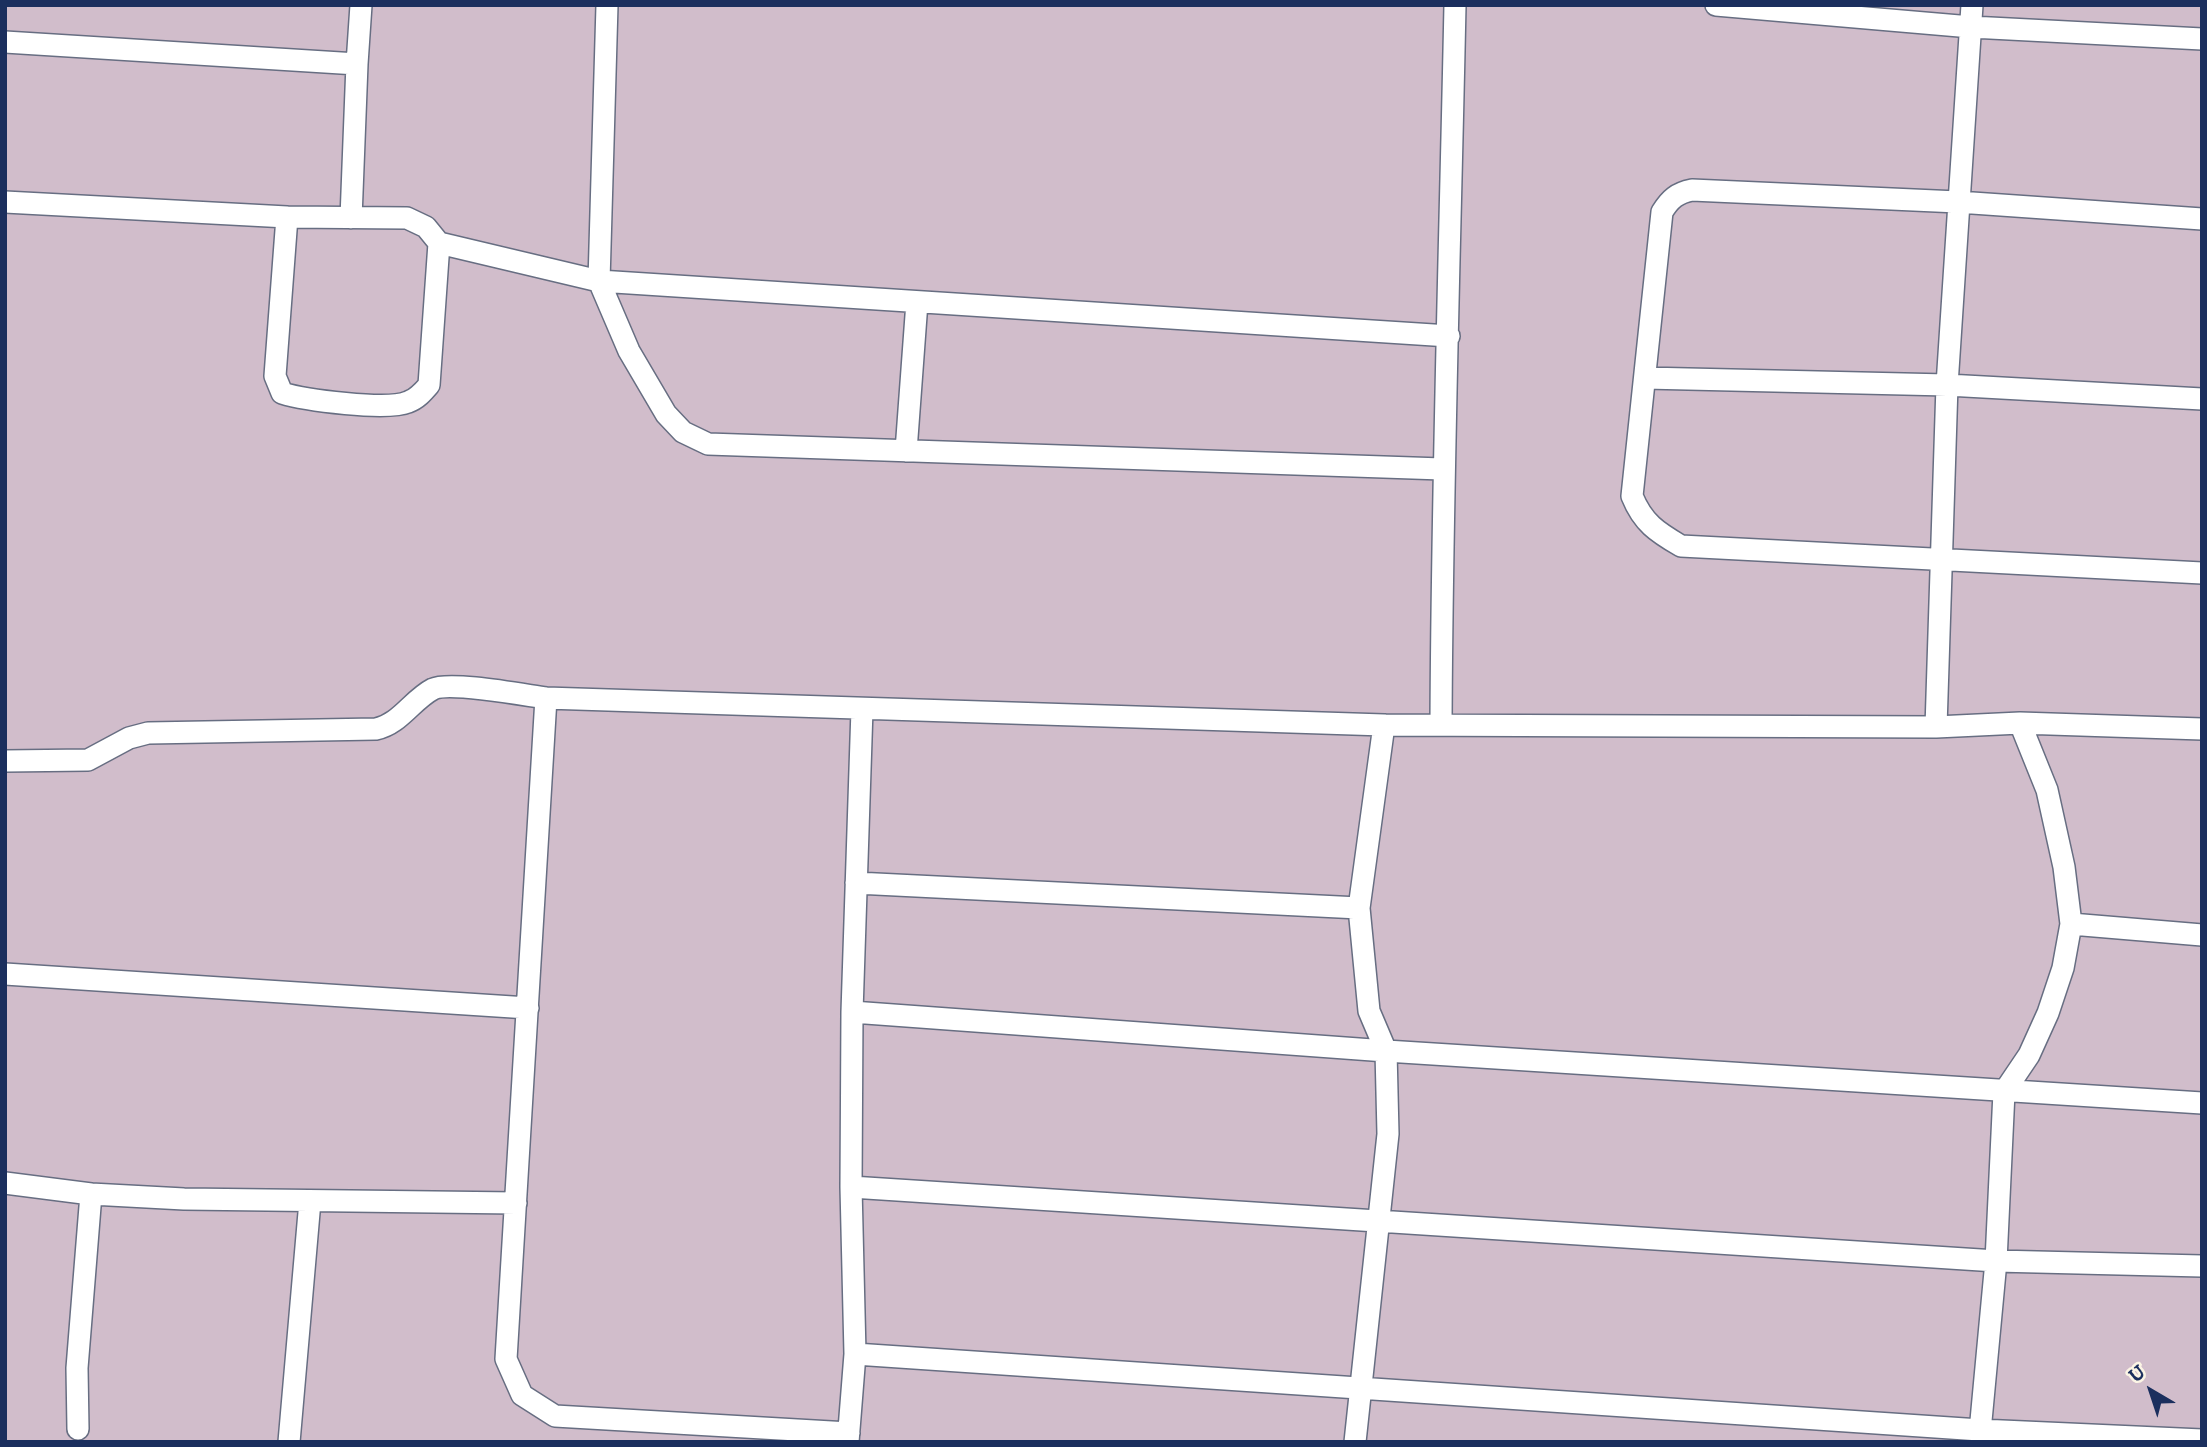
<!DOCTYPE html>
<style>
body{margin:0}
#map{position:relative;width:2207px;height:1447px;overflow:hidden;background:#f4e2c6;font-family:"IM FELL DW Pica",serif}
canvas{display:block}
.frame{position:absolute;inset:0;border:7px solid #1b2f5e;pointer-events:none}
.north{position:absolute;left:2116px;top:1356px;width:70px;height:70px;-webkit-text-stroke:5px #fcf5e5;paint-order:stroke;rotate:321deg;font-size:19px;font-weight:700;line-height:28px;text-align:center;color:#1b2f5e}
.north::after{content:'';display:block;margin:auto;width:24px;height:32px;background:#1b2f5e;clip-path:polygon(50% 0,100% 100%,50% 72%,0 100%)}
</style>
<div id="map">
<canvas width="2207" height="1447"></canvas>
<div class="frame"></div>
<div class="north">U</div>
</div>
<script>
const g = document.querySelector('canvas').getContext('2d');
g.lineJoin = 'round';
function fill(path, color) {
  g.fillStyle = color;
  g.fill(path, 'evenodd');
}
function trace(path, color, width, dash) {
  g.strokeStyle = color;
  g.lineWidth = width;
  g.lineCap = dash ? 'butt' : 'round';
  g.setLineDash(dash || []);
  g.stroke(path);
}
fill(new Path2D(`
 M5 5H2202V1442H5Z`), '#d1bdcb');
const lane = new Path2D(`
 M607 5 599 281 629 351 666 414 683 432 708 444 1442 469
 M1716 5 1971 27 2202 39
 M5 42 357 64 361 5
 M5 202 287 217 407 218 426 227 439 243 429 385C423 392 417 399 408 402 387 411 304 400 282 393L275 376 287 217
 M351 218 357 64
 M2202 219 1958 202 1692 190C1677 193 1670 199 1662 212L1632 496C1643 523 1657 532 1681 546L2202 573
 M439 243 599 281 1449 336
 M1645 378 1947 385 2202 399
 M906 451 917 302
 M546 698 506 1359 522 1395 555 1416 849 1433
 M1441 725C1442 485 1450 245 1455 5
 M1936 727 1947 385 1972 5
 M5 761 88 760 129 738 148 733 376 729C400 724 412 700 433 689 450 681 524 695 546 698L1384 725 1936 727 2020 723 2202 729
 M856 883 1359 908
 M2071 924 2202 935
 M5 974 528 1008
 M852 1012 1386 1051 2202 1103
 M5 1183 91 1194
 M851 1187 1996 1261 2202 1266
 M855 1354 1980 1430 2202 1440
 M78 1429 77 1368 91 1194 184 1199 516 1203
 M289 1442 310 1201
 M848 1442 855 1354 851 1187 852 1012 862 709
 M1355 1442 1388 1134 1386 1051 1369 1011 1359 908 1384 725
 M1979 1442 1996 1261 2004 1092 2029 1055 2048 1013 2063 968 2071 924 2064 867 2047 790 2020 723`);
trace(lane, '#676e82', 24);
trace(lane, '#fff', 21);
</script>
